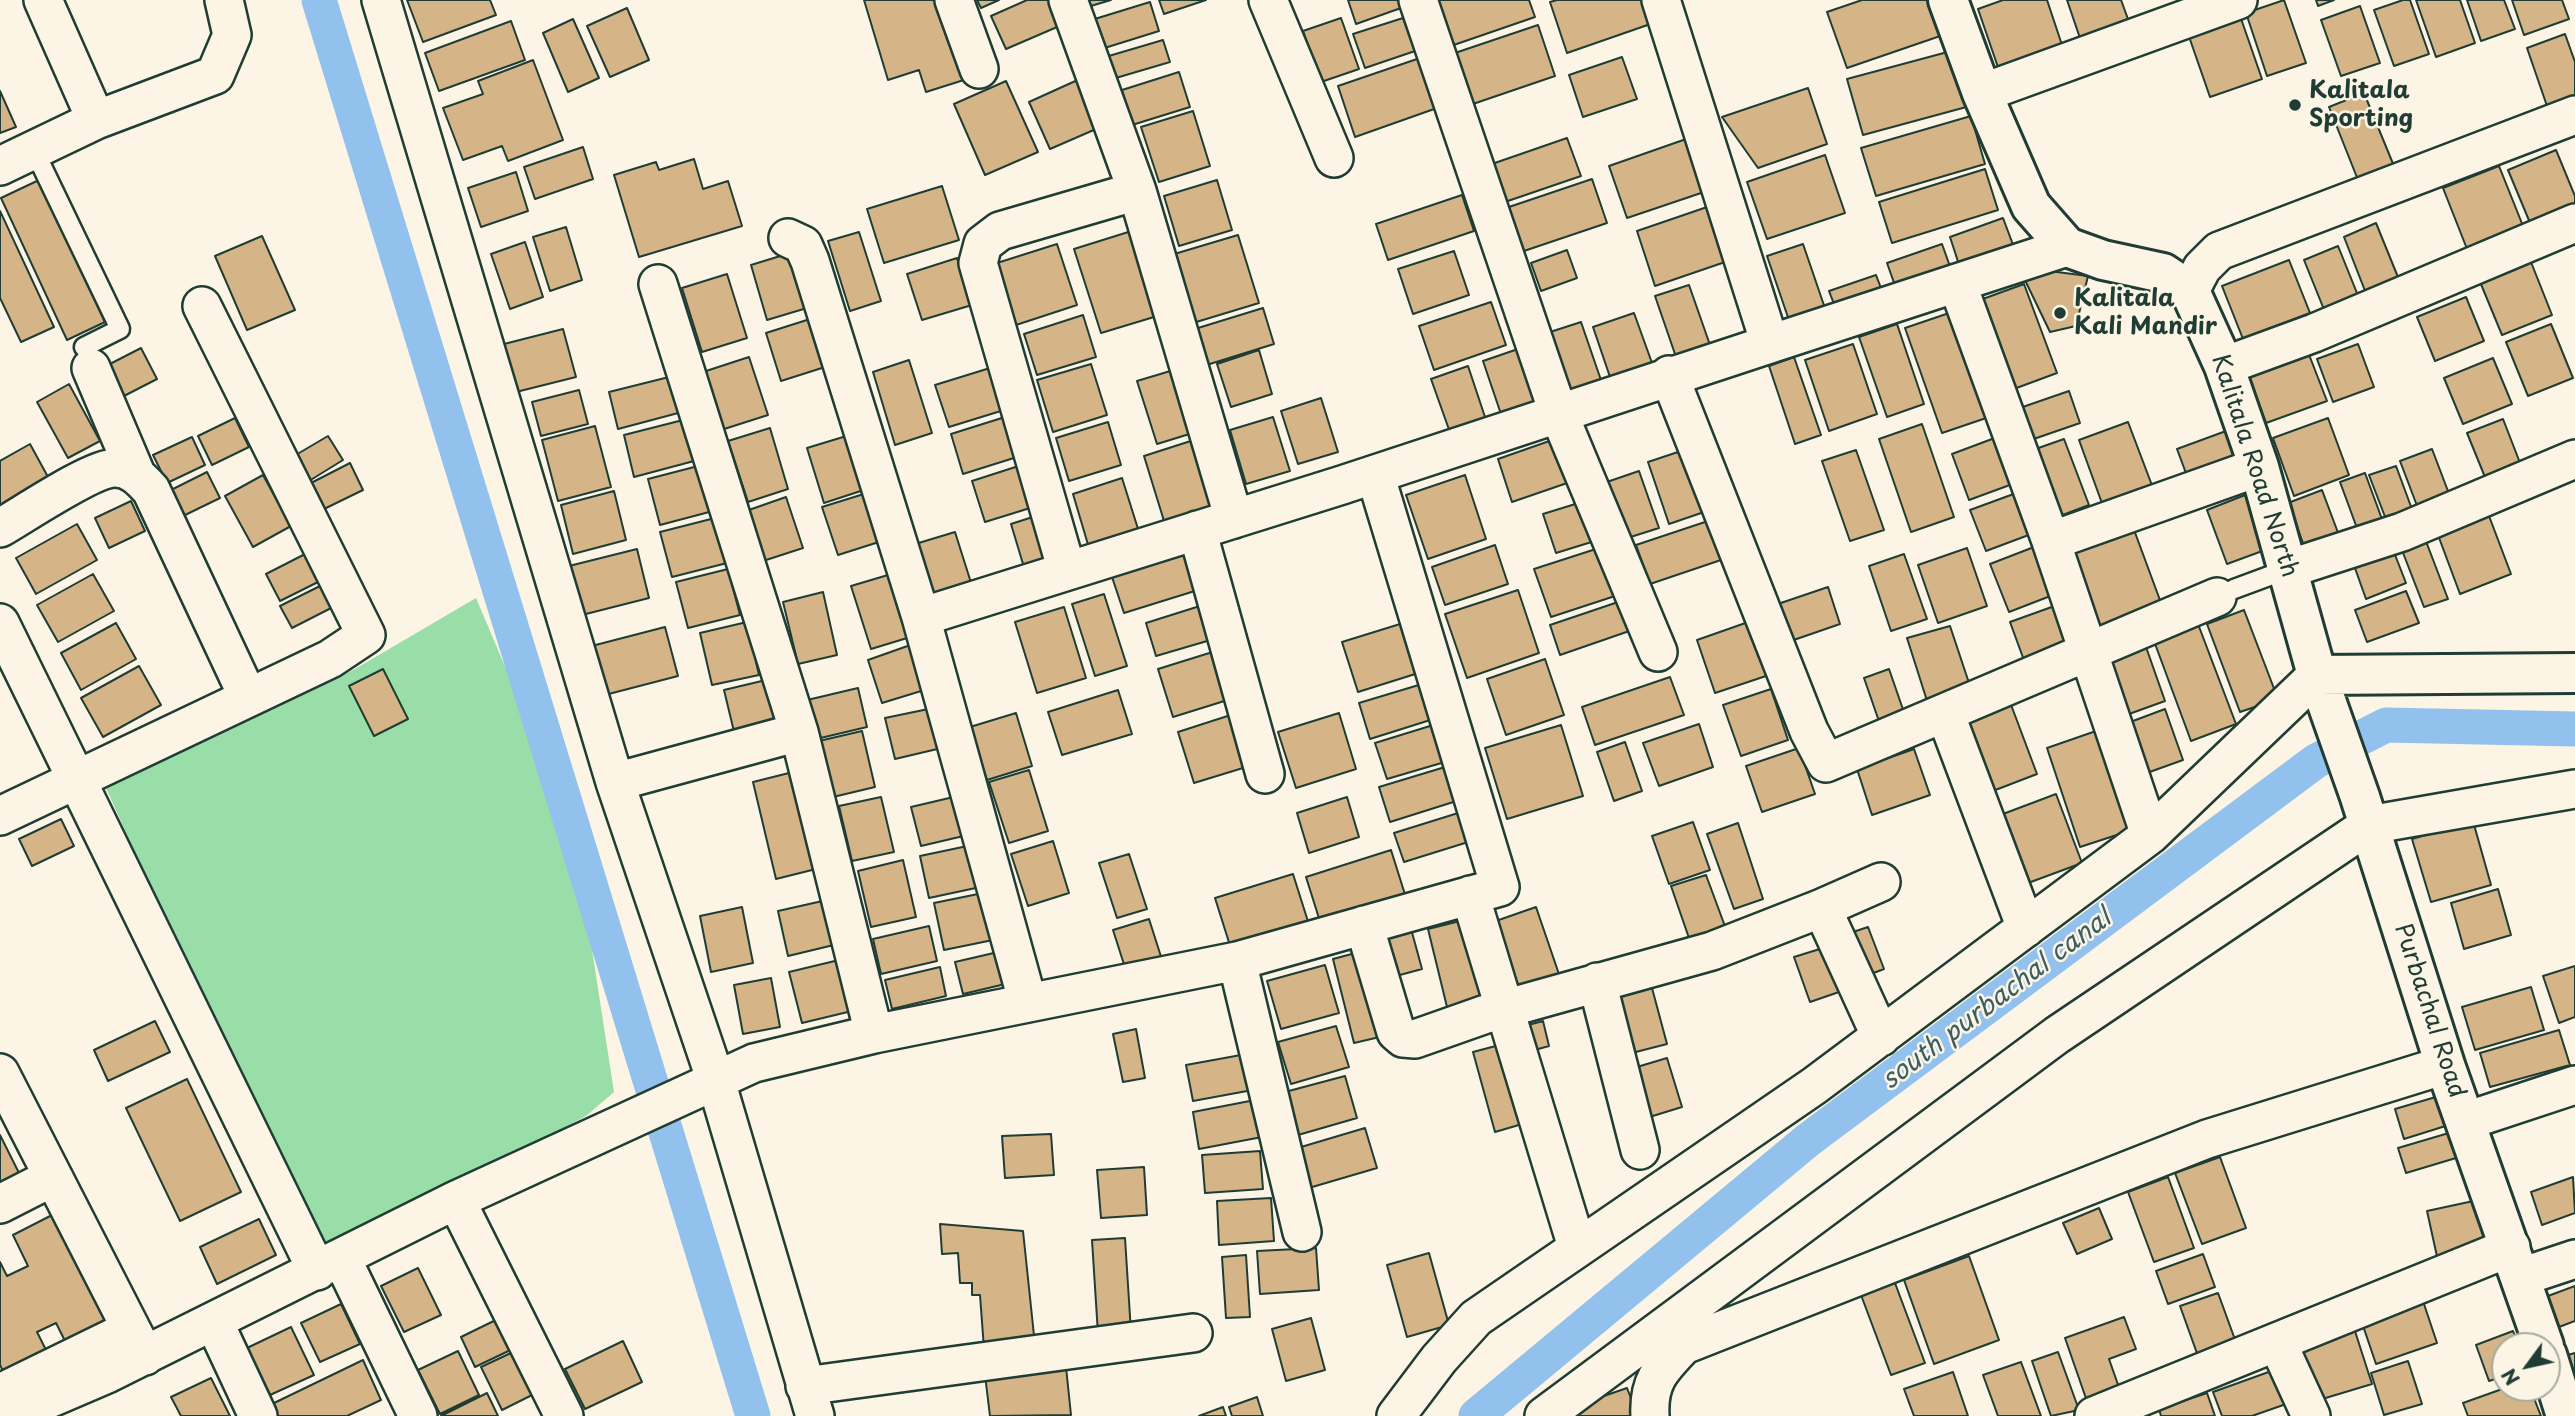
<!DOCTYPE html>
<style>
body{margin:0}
#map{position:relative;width:2575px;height:1416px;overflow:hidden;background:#fcf5e5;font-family:"Playpen Sans",sans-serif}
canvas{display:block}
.north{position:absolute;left:2491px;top:1332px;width:70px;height:70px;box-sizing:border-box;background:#fcf5e5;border:2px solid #a4ab9e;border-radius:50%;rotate:237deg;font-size:19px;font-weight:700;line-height:28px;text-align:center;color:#1f3d34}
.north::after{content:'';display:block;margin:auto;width:24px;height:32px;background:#1f3d34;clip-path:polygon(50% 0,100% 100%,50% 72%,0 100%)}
</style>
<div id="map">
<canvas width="2575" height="1416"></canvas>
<div class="north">N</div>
</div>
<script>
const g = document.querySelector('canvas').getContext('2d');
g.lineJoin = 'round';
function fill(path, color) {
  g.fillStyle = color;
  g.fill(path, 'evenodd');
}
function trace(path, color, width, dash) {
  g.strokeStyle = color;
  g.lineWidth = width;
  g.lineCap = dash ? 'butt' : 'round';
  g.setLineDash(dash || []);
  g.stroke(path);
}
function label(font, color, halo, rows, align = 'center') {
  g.font = font + ' "Playpen Sans",sans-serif';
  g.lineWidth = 5;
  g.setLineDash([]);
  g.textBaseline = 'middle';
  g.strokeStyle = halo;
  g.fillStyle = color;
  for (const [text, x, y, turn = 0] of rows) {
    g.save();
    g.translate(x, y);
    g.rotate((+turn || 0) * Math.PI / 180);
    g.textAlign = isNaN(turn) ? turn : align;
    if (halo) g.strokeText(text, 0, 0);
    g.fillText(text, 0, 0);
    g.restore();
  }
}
fill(new Path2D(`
 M476 598 573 827 614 1092 586 1116 327 1254 189 974 106 788 355 669Z`), '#99dda9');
trace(new Path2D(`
 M319 0 753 1416
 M1476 1416 1808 1140 2316 761 2386 725 2575 729`), '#91c1ec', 35);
const building = new Path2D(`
 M407 0H490L496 15 423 42Z
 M864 0H942L967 79 926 92 919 70 888 80Z
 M977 0H999L981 8Z
 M1027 0H1062L1071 21 1006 49 991 16Z
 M1082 0H1111L1084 8Z
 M1159 0H1206L1164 14Z
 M1348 0H1399L1401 8 1356 24Z
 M1429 0H1529L1535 17 1445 48Z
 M1557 0H1655L1662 20 1567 53 1550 2Z
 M1862 0H1934L1946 34 1847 68 1827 12Z
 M2003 0H2047L2065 54 2001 76 1978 9Z
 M2067 0H2121L2132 30 2083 47Z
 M2284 0 2306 63 2267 76 2246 13Z
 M2316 0H2334L2318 6Z
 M2403 0H2410L2429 54 2394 66 2374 10Z
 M2416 0H2460L2475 43 2436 57Z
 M2467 0H2504L2515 29 2481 41Z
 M2512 0H2562L2569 19 2524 35Z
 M1150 2 1159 31 1095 51 1085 22Z
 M2360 6 2380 63 2341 76 2321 20Z
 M627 8 649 60 610 77 587 26Z
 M2238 10 2262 79 2210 97 2186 28Z
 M1341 18 1359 69 1321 82 1303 31Z
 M1403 18 1415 51 1365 68 1353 34Z
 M573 19 599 78 568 92 543 33Z
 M511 21 525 60 439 91 425 53Z
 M1538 25 1555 76 1467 106 1449 55Z
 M2565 34 2575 62V96L2547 106 2527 48Z
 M1163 40 1170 62 1109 80 1102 58Z
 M1955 50 1970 106 1863 135 1847 79Z
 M1622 57 1637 99 1583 117 1569 75Z
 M1420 58 1437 108 1355 137 1338 86Z
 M533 60 563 140 508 161 502 146 463 160 443 108 483 94 478 81Z
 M1179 72 1190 107 1132 125 1122 90Z
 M1082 78 1103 126 1050 149 1029 102Z
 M1006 81 1038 152 985 175 954 104Z
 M1808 88 1827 144 1758 168 1722 117Z
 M0 91 16 127 0 133Z
 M2364 93 2396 171 2360 185 2329 107Z
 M1193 111 1210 166 1159 182 1141 127Z
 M1971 116 1985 164 1876 196 1861 148Z
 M1567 138 1581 176 1502 203 1489 165Z
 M1689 138 1707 191 1627 218 1609 166Z
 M583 147 593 179 535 199 524 167Z
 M2556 150 2575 196V213L2533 230 2508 170Z
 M1825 155 1845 213 1767 239 1747 182Z
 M694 159 703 189 728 181 742 226 639 257 614 175 656 162 659 170Z
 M2499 166 2525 231 2469 254 2443 188Z
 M1985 169 1998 210 1892 243 1879 202Z
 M516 172 528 211 481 227 468 188Z
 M1592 179 1607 223 1518 253 1503 209Z
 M39 180 105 322 67 340 1 198Z
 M1217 180 1232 230 1179 246 1164 196Z
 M942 186 959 240 884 263 867 209Z
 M1462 195 1474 231 1388 260 1376 224Z
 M1710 206 1728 261 1655 286 1637 231Z
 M0 211 54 327 21 342 0 298Z
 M2003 218 2018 258 1963 277 1950 237Z
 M2376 223 2402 287 2369 301 2344 237Z
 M566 227 582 280 550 291 533 237Z
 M1138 229 1164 314 1101 333 1074 249Z
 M859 232 881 301 850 311 828 241Z
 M1238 235 1259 303 1193 323 1171 255Z
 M262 236 295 310 247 330 215 256Z
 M525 242 543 297 510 309 491 254Z
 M1057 244 1077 305 1016 325 997 263Z
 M1803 244 1828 317 1792 329 1767 256Z
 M1942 244 1953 275 1898 294 1887 263Z
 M2338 246 2359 298 2325 312 2304 260Z
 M1567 250 1577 278 1541 291 1531 263Z
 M1454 251 1469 295 1413 314 1398 269Z
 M790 253 807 308 767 320 751 265Z
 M2529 257 2552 315 2502 335 2478 277Z
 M957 258 972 305 922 320 907 274Z
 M2289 260 2310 313 2243 339 2222 286Z
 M2026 268 2088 276 2076 326 2050 332 2022 274Z
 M727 274 747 338 702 352 682 288Z
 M1876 275 1884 296 1837 312 1829 291Z
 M2024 284 2057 373 2003 393 1969 304Z
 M1689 285 1710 345 1676 357 1655 296Z
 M2466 297 2484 341 2435 361 2417 317Z
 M1491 302 1506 345 1434 370 1419 326Z
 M1263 308 1274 344 1197 368 1185 332Z
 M1961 309 1998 414 1942 433 1905 328Z
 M1634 313 1652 363 1610 377 1593 327Z
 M1083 315 1096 357 1037 375 1024 334Z
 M810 319 825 367 781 381 766 333Z
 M1581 322 1603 386 1566 399 1544 334Z
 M1897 324 1924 404 1887 417 1859 337Z
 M2551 324 2573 378 2528 396 2506 342Z
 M563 329 576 377 516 392 504 344Z
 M1853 344 1877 414 1829 431 1805 360Z
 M2358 344 2374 387 2333 402 2317 359Z
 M141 348 157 379 124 396 108 365Z
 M1518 349 1539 410 1504 423 1483 361Z
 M1259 350 1272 394 1231 407 1217 364Z
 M2308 352 2327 401 2266 423 2248 375Z
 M749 357 768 415 721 430 703 372Z
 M1794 357 1821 435 1795 444 1769 366Z
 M2493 358 2512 404 2463 424 2444 378Z
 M909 360 932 433 895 445 873 372Z
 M1091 364 1107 415 1053 432 1037 380Z
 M1468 366 1488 426 1452 438 1431 379Z
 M990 368 1004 410 949 427 935 385Z
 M1177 369 1196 432 1157 444 1137 381Z
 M673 376 682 412 618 429 609 392Z
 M69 384 100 441 68 458 37 402Z
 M579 390 588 424 541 436 532 402Z
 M2069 391 2080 423 2025 442 2014 410Z
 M1321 398 1338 452 1298 464 1281 411Z
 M1005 417 1017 457 963 474 951 434Z
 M1273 417 1290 471 1246 484 1230 430Z
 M235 418 249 447 212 465 198 436Z
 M2328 418 2349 475 2294 496 2273 438Z
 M2503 419 2522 468 2487 482 2467 433Z
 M683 420 694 461 634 477 624 435Z
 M1108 422 1121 465 1069 481 1056 438Z
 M2128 422 2153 488 2103 506 2079 440Z
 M1922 424 1954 517 1911 532 1879 439Z
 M595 426 611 487 558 501 542 440Z
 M770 428 788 489 748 502 728 441Z
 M2226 431 2239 466 2190 484 2177 449Z
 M853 434 870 488 824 503 807 448Z
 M328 436 343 460 309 481 294 456Z
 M2000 436 2018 482 1969 500 1952 454Z
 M192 437 205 465 167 483 153 455Z
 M1558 438 1573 481 1512 502 1498 459Z
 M1197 439 1217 504 1164 521 1144 456Z
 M2064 439 2089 505 2052 519 2027 452Z
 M30 444 54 488 0 517V461Z
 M1687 449 1707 511 1669 524 1648 462Z
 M2432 449 2451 499 2419 511 2400 461Z
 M1856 450 1884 530 1850 541 1822 461Z
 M1031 462 1043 504 985 522 972 481Z
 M350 463 363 490 324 509 311 483Z
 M702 465 713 511 660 525 648 479Z
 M2396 466 2413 512 2387 522 2369 475Z
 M1639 471 1659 528 1621 540 1601 484Z
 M207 472 220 498 183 516 171 490Z
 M2365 473 2386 530 2361 539 2340 482Z
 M263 475 291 526 253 547 225 496Z
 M1465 475 1486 539 1428 559 1406 495Z
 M1122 478 1139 532 1089 548 1073 494Z
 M2322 490 2340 538 2306 551 2288 503Z
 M614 491 626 540 573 554 561 505Z
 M2019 492 2034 533 1986 551 1970 510Z
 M867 493 882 541 838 555 822 507Z
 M2245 495 2265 550 2227 564 2207 510Z
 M786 497 803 548 763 561 746 511Z
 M131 501 145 531 109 548 95 518Z
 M1585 501 1598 540 1556 553 1543 514Z
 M2486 508 2511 574 2460 594 2435 527Z
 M1042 514 1058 564 1026 574 1011 524Z
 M715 518 727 563 672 577 660 532Z
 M2130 519 2164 611 2099 636 2064 544Z
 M1708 521 1721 560 1650 584 1636 545Z
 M77 524 97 560 36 594 16 558Z
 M955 532 973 589 930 602 912 545Z
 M2424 536 2448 599 2424 607 2400 545Z
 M2390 542 2406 583 2366 599 2351 557Z
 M1495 545 1508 584 1445 605 1432 567Z
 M2034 547 2053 595 2009 612 1990 564Z
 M1599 548 1615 596 1551 617 1534 569Z
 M1967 548 1987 606 1938 623 1918 565Z
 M637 549 649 598 570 618 557 569Z
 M1186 551 1198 590 1124 613 1111 574Z
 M309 552 324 579 280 601 266 574Z
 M1904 554 1927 619 1891 631 1869 566Z
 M728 569 740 615 688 628 676 582Z
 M898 572 917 635 871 649 851 586Z
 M93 574 114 611 58 642 37 605Z
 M326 583 337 605 292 628 280 606Z
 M1828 587 1840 624 1785 643 1772 606Z
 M1518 590 1539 653 1467 678 1445 614Z
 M2406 591 2419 623 2367 642 2355 610Z
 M823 592 837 655 798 664 783 602Z
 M1104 594 1127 666 1095 676 1072 604Z
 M1627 599 1638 628 1560 655 1550 625Z
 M2060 604 2079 655 2029 674 2010 622Z
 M1203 605 1214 639 1156 656 1146 623Z
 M1064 607 1086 678 1037 693 1015 622Z
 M2244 610 2278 699 2240 712 2207 624Z
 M1413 620 1428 670 1358 692 1342 642Z
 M1754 620 1772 674 1715 693 1697 640Z
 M747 622 759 675 712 685 700 633Z
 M116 623 136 659 81 690 61 653Z
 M2198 624 2236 724 2191 741 2154 641Z
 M1950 626 1972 692 1929 707 1907 638Z
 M665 627 678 676 597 697 584 648Z
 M916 643 931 688 882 703 868 660Z
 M2146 647 2165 701 2118 718 2098 664Z
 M1219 650 1234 698 1173 717 1158 669Z
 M1545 659 1564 715 1506 735 1487 679Z
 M139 666 161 705 103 737 81 698Z
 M383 669 408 719 374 736 349 686Z
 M1889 669 1907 721 1882 730 1864 678Z
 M1670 677 1684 715 1595 745 1582 707Z
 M766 680 778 731 736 740 724 690Z
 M1432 681 1443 716 1370 739 1359 703Z
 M858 688 867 727 812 740 803 701Z
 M1771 689 1788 740 1741 756 1723 705Z
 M1118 690 1132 734 1062 755 1048 712Z
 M2010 702 2037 774 1985 794 1957 722Z
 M938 707 950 746 895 759 885 718Z
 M2165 709 2183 760 2144 774 2125 724Z
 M1240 712 1256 764 1194 783 1178 732Z
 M1016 713 1032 766 987 780 970 727Z
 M1339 713 1356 769 1296 788 1278 732Z
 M1443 722 1455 759 1387 779 1375 743Z
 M1699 724 1713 767 1659 786 1643 743Z
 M1561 725 1583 796 1507 819 1485 748Z
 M862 731 875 787 833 797 819 741Z
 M2096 731 2129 831 2080 847 2047 748Z
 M1625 742 1642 791 1614 801 1597 752Z
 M1799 748 1815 794 1762 812 1746 766Z
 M1914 749 1930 795 1872 815 1857 769Z
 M1455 764 1466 798 1390 822 1379 787Z
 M1029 770 1048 831 1009 843 989 782Z
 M793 772 816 869 776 879 753 782Z
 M2056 794 2082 863 2020 886 1995 817Z
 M962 795 972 834 921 846 911 807Z
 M881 797 894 852 852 861 839 806Z
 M1347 797 1359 837 1309 853 1297 813Z
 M1471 809 1481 838 1404 862 1394 833Z
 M61 819 74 846 32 866 19 839Z
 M2473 821 2491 885 2431 902 2412 839Z
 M1693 822 1710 870 1669 884 1652 836Z
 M1738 823 1763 899 1734 909 1707 834Z
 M1053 841 1069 893 1028 906 1011 854Z
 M977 844 985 886 929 898 920 856Z
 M1391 850 1408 904 1323 931 1306 877Z
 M1129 854 1147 909 1117 918 1099 863Z
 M903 860 916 917 871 927 858 871Z
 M1293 874 1311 931 1233 955 1215 898Z
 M1706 875 1726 929 1690 941 1671 886Z
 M2498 889 2511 935 2464 949 2451 903Z
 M983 893 993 940 944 950 934 903Z
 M827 900 838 944 788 956 778 911Z
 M742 907 753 963 711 972 700 916Z
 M1536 907 1561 980 1518 995 1493 922Z
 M1149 919 1164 966 1128 977 1113 930Z
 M1464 920 1482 999 1447 1007 1428 929Z
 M1410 925 1422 969 1385 979 1373 935Z
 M929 926 937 961 881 974 873 939Z
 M1868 927 1884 969 1863 977 1847 934Z
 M1823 948 1839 992 1810 1002 1794 957Z
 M1011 949 1018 981 963 994 955 962Z
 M1363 951 1384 1036 1354 1043 1333 959Z
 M839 960 852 1011 802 1023 789 972Z
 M1325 965 1339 1013 1281 1029 1267 981Z
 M2575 966V1017L2559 1023 2543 976Z
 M940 967 946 996 892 1009 885 980Z
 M771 978 780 1027 743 1034 734 985Z
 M2531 987 2544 1030 2475 1050 2462 1007Z
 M1652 988 1667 1044 1628 1054 1614 998Z
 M155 1021 170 1052 108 1081 94 1050Z
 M1543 1021 1549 1046 1524 1053 1517 1028Z
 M1336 1026 1349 1067 1291 1084 1278 1042Z
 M1136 1029 1145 1078 1123 1082 1113 1034Z
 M2559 1030 2570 1065 2490 1087 2480 1053Z
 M1507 1043 1529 1122 1495 1132 1473 1052Z
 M1252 1053 1258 1089 1193 1101 1186 1065Z
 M1667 1058 1682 1107 1643 1119 1627 1070Z
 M1345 1076 1357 1118 1298 1135 1285 1092Z
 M187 1079 241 1192 180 1221 126 1108Z
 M2446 1094 2455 1123 2404 1139 2395 1109Z
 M1255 1100 1262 1137 1199 1149 1193 1112Z
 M1365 1128 1377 1168 1302 1190 1291 1150Z
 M2459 1130 2466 1155 2406 1173 2398 1148Z
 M1051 1134 1054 1175 1005 1178 1002 1136Z
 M0 1135 19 1173 0 1182Z
 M1260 1151 1263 1189 1205 1193 1202 1155Z
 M2220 1157 2246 1228 2202 1244 2175 1173Z
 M1144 1167 1147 1215 1101 1218 1097 1170Z
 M2168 1177 2194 1248 2154 1262 2128 1192Z
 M2573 1177 2575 1213 2542 1225 2531 1192Z
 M1271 1198 1274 1241 1219 1245 1217 1201Z
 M2478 1200 2489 1249 2438 1261 2427 1211Z
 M2099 1208 2112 1239 2077 1254 2063 1223Z
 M58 1212 115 1329 70 1351 56 1323 37 1332 51 1360 8 1381 0 1365V1262L7 1276 28 1266 13 1235Z
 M259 1219 276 1255 217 1284 200 1247Z
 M940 1224 1023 1231 1035 1345 984 1349 980 1295H972V1283H960L958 1253 942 1254Z
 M1125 1238 1131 1332 1098 1334 1092 1240Z
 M1316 1248 1319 1290 1260 1294 1257 1251Z
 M1429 1253 1449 1325 1407 1337 1387 1265Z
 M2203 1254 2215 1287 2168 1304 2156 1271Z
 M1246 1255 1250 1317 1226 1318 1222 1257Z
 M1969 1256 1999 1340 1934 1364 1904 1280Z
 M418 1268 441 1315 404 1332 381 1286Z
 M1895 1283 1925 1363 1891 1375 1861 1295Z
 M2575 1286V1321L2559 1327 2548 1296Z
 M2218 1293 2241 1356 2203 1370 2180 1306Z
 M2422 1298 2437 1343 2376 1364 2360 1317Z
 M341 1304 360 1344 320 1362 301 1323Z
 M506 1315 521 1345 475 1367 461 1337Z
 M2124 1317 2136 1349 2109 1359 2122 1396 2089 1407 2065 1338Z
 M1311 1318 1325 1370 1286 1381 1272 1329Z
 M2353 1325 2372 1384 2309 1403 2290 1344Z
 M291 1327 314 1375 270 1395 247 1348Z
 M2513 1331 2519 1346H2505V1376L2489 1381 2476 1345Z
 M623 1341 642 1382 585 1409 565 1369Z
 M528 1345 548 1387 502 1410 481 1367Z
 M458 1351 479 1395 440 1414 418 1370Z
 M2058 1352 2079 1410 2051 1416 2032 1361Z
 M2575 1353V1386L2557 1358Z
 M363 1360 381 1400 347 1416H278L272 1404Z
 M2408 1361 2422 1404 2384 1415 2371 1373Z
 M2021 1362 2041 1416H1998L1983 1375Z
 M1066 1367 1071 1415 990 1416 985 1375Z
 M2277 1369 2289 1403 2252 1416H2222L2213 1392Z
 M1953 1372 1968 1416H1914L1904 1389Z
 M211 1378 230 1416H181L171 1397Z
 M1627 1388 1638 1416H1579L1575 1406Z
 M2505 1388H2530L2541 1416H2468L2463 1403Z
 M487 1393 498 1416H441Z
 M2207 1393 2215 1416H2161L2159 1409Z
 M1257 1397 1263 1416H1232L1229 1407Z
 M1223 1407 1226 1416H1199Z`);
fill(building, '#d5b588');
trace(building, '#1f3d34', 2);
const lane = new Path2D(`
 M34 150 120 329 84 347
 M2234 589 2288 569`);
const street = new Path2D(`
 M43 0 96 120
 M381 0 615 782 716 1081 815 1416
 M954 0 979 69
 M1068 0 1137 191
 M1268 0 1334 158
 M1418 0 1558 412 1658 652
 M1661 0 1770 344 2067 247
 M1982 93 2238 0
 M0 166 96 120 215 75 232 35 224 0
 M788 238 803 245 810 261 921 617 1028 1003
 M1957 283 2051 541 2150 835
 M658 284 799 732 874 1034
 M2190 291 2202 268 2219 251 2575 115
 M2224 366 2314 333 2575 223
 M91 368 136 474
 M1669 375 1809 731 1826 763 2217 597
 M0 528C23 515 92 468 115 468 131 468 141 479 151 490L248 697
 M1197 530 1265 774
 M2051 541 2259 467
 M2288 569 2402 532 2575 459
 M1067 571 978 263 983 244 1000 231 1137 191 1234 519
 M921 617 1342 485 1770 344
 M0 623 317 1271
 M1945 713 2026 928
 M615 782 799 732
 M0 816 330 659 366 635 202 306
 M1470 895 1577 1247
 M1822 908 1881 882
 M1364 925 1396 1032 1403 1038 1415 1039 1486 1014 1712 951 1822 908 1881 1037
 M1237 961 1302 1232
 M1597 982 1640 1150
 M0 1073 145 1356
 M2466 1121 2575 1085
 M456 1200 564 1416
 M0 1204 53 1177
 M342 1259 418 1416
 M2521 1277 2575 1259
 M214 1322 258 1416
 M2278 1344 2311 1416
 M805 1386 1193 1333
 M0 1393 131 1329
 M9 1416 107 1374 456 1200 754 1063 874 1034 1237 961 1500 887 1375 474
 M1396 1416 1439 1359 1476 1318 1814 1086 2150 835 2317 675
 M1544 1416 2057 1035 2369 825 2575 789
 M1650 1416C1648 1381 1661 1369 1684 1345L2207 1139 2445 1065
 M2094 1416 2511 1247`);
const secondary = new Path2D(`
 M1948 0 1982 93 2031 206 2067 247 2103 260 2163 273 2190 291 2224 366 2259 467 2317 675 2360 797 2445 1065 2544 1346
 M2317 675 2575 673
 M2547 1355 2566 1416`);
trace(lane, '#1f3d34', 23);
trace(street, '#1f3d34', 42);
trace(secondary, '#1f3d34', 44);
trace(lane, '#fcf5e5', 18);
trace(street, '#fcf5e5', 37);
trace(secondary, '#fcf5e5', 38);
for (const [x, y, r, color] of [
 [2295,105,7,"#1f3d34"],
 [2060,313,7,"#1f3d34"]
]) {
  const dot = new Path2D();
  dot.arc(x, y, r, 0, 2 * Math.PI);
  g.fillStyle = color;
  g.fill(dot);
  trace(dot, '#fcf5e5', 2.5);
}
label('bold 24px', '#1f3d34', '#fcf5e5', [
 ["Kalitala",2309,91],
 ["Sporting",2309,119],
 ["Kalitala",2074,299],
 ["Kali Mandir",2074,327]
], 'left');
label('24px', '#1f3d34', '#fcf5e5', [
 ["Kalitala Road North",2254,466,72],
 ["Purbachal Road",2429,1011,72]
]);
label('italic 26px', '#3c5e62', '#fcf5e5', [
 ["south purbachal canal",1997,1000,-37]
]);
</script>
